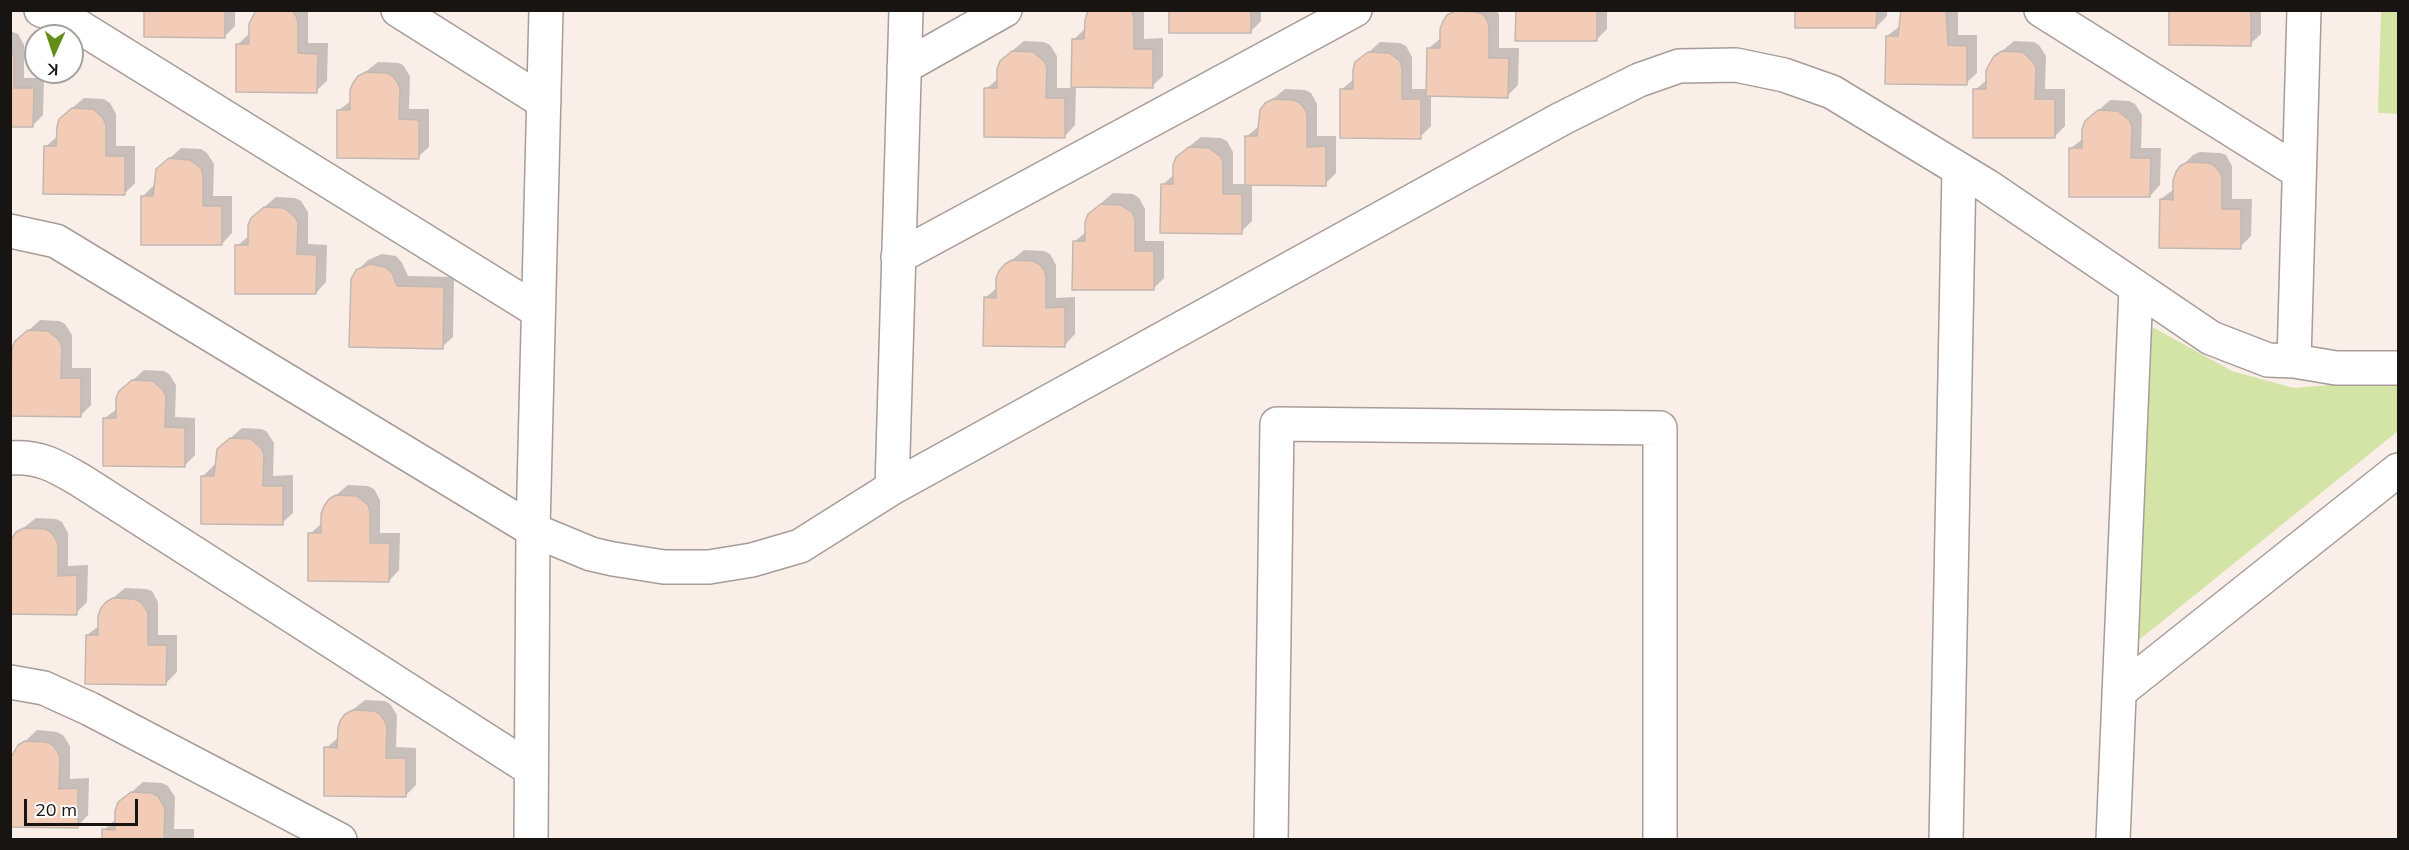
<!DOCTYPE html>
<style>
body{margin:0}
#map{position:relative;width:2409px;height:850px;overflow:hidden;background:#faeee9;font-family:Mulish,sans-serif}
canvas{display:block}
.frame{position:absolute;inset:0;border:12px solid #181412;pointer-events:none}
.north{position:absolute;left:24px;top:24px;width:60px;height:60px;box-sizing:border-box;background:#fff;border:2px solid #a3a1a0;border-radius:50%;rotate:183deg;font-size:16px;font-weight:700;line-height:24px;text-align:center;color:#181412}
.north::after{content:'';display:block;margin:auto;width:21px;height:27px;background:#658d1a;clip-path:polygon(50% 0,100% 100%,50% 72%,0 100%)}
.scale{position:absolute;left:24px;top:799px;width:114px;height:27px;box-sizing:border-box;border:3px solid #181412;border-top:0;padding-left:8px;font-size:18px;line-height:21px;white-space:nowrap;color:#181412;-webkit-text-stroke:4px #fff;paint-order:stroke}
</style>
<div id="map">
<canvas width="2409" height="850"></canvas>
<div class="frame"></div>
<div class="north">K</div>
<div class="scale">20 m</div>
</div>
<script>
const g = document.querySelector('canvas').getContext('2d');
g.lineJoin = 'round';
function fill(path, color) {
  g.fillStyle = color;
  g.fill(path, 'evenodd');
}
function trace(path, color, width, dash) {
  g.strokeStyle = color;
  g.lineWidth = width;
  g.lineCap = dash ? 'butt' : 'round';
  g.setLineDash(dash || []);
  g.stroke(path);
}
fill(new Path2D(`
 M2381 11H2398V114L2378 113Z
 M2134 320 2156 329 2232 371 2294 388 2398 379V431L2139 640 2133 629Z`), '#d4e4a7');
fill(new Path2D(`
 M145 10H235V26L225 36Z
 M259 10H308V43H328L327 81 316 91 238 44 250 33Z
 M1091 10H1144V39L1163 38V76L1152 86H1076L1075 125 1065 136 986 89 999 78 1006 56 1024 41 1044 42 1050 45 1057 56V88H1073L1074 39 1086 28Z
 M1171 10H1261V21L1250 32Z
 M1454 10H1497L1499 15V48H1519L1518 85 1507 96 1431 95V126L1420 137 1341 90 1354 79 1357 63 1380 42 1400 43 1406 46 1412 57V89H1428L1429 48 1441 38 1449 15Z
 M1517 10H1607V29L1596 40Z
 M1797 10H1887V16L1876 27Z
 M1903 10H1958V35H1977V73L1966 83 1887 36 1900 26V16Z
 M2171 10H2261V34L2250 44Z
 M10 31 18 34 24 45V78H44L43 115 32 126 10 125Z
 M2014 41 2034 42 2039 45 2046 56 2045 89H2065V126L2054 137 1975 90 1988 79 1995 57Z
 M378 62 398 63 403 65 410 76 409 109H429V147L418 157 339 110 352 100 359 77Z
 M1285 89 1305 90 1311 93 1317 104V136H1336V173L1325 184H1252V221L1241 232 1162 185 1175 174V165L1182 152 1201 137 1221 138 1227 141 1233 152V184H1246V137L1259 126 1267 104Z
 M84 98 104 99 110 103 116 114V146H135V183L124 194 45 147 58 136 65 114Z
 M2110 100 2129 101 2135 104 2142 115 2141 148H2161L2160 185 2150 196 2071 148 2084 138 2086 122Z
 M181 148 201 149 207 153 214 164 213 196H232V233L222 244 142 197 153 186H156L169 159Z
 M2200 152 2220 153 2226 155 2232 166V199H2252L2251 236 2240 247 2161 199 2174 189 2181 167 2193 155Z
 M1113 193 1133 194 1139 198 1145 209V241H1164V278L1153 289 1074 242 1087 231V223L1094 209Z
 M276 197 295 198 301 201 308 212V244L327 245 326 282 316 293 237 246 250 235V226L257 213Z
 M1024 250 1044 251 1050 254 1056 265V298L1075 297V334L1065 345 985 298 998 287 1006 265Z
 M382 254 396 256 402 263 408 276 454 277 453 337 442 347 357 271 368 260Z
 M40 320 59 321 65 324 72 335V368H91V405L80 416 10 415V359L14 358 28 331Z
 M144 370 164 371 169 374 176 385 175 417 195 418V455L184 466 105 418 118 408 120 392Z
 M242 428 262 429 267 432 274 443 273 476 293 475V513L282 523 203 476 214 465H217L218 449Z
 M348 485 368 486 374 489 380 500V533H400L399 570 389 581 310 534 322 523 330 500Z
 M36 518 56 519 62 522 68 533V566L88 565 87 602 76 613 17 533Z
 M125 588 146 589 152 591 158 602V635H177V672L166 683 87 635 100 625 107 603Z
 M365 700 385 701 390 704 397 715 396 747 416 748V785L405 796 326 748 339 737 346 715Z
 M37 730 57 732 63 735 70 746V779L89 778 88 815 78 826 14 752Z
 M143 782 162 783 168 786 175 797 174 829H194V840H104V830L116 819 119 803Z`), '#0003');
const building = new Path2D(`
 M144 10H225V38L144 37Z
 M256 10H292L296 16 298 22V53L318 54 317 93 236 92V44H249V24Z
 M1088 10H1131L1134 17V49H1153V88L1071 87 1072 39H1084L1085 20Z
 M1169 10H1251V33H1169Z
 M1516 10H1597V41H1515Z
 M1795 10H1877L1876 28H1795Z
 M1901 10H1946L1948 45 1967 46V85L1885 84 1886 36H1898Z
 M2169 10H2251V46L2169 45Z
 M1455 11 1476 12 1483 14 1487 20 1489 26V58H1509L1508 98 1426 96 1427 48H1440V29L1443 21 1447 15Z
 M10 48 14 56V88H34L33 127H10Z
 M1012 51 1033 52 1044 61 1047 67 1046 98H1065V138L984 137V88H997V69L1000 61Z
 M2002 51 2023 52 2033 62 2036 68 2035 99H2055V138H1973V89H1986V70L1994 56Z
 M1368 52 1389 53 1400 61 1402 68V99H1421V139L1340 138V89H1353V70L1355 62Z
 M366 72 387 73 393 76 397 82 400 88 399 119 419 120V159L337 158V110H350V90L353 83 358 76Z
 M1273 99 1294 100 1300 103 1305 109 1307 115V147L1326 146V186L1245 185V136H1257L1260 110 1265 103Z
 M72 108 93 109 103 118 106 125V156H125V195L43 194 44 146H56L57 127 59 119Z
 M2098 110 2118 111 2129 120 2132 126 2131 158H2151L2150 197H2069V148H2082V129L2085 121Z
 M1189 147 1209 148 1221 157 1223 163V194H1242V234L1160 233 1161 184H1173V165L1176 157Z
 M169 158 190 160 201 168 203 175V206H222V245H141V196H153L156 169Z
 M2188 162 2209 163 2215 166 2220 172 2222 177V209H2241V249L2159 248 2160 199 2173 200V180L2176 172 2180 166Z
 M1101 204 1121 205 1133 213 1135 220V251H1154V290H1072L1073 241H1085V222L1088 214Z
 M264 207 284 208 295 217 298 223 297 254 317 255 316 294H235V245H248V225L251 218Z
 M1012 260 1033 261 1039 264 1044 270 1046 276V308L1065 307V347L983 346 984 297 996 298V278L999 271 1005 264Z
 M370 264 385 267 392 273 397 286 444 287 443 349 349 347 351 279 356 270Z
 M28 330 48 331 59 340 62 347 61 378H81V417L10 416 12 348 15 341Z
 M132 380 153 381 163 390 166 396 165 427 185 428V467L103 466V418H116V398L119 391Z
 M230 438 251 439 261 448 264 454 263 486H283V525L201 524V476H214L217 449Z
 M336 495 357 496 368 505 370 512V543H390L389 582 308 581V533H321V514L324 506 329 499Z
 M24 528 45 529 51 532 55 538 58 544V576L77 575V615L10 614V541L16 532Z
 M113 598 134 599 141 602 145 608 148 613V645H167L166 685 85 684 86 635H98V616L101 608 106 602Z
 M353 710 374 711 380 714 384 720 387 726 386 758H406V797L324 796V747L337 748 338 728 340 721 345 714Z
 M25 741 46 742 53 745 57 751 60 757 59 789 78 788V828L10 827V759L18 745Z
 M131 792 151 793 158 796 165 808 164 839 184 840H102V829L115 830V811L118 802Z`);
fill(building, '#f2ccb7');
trace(building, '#c2b8b2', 1.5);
const minor = new Path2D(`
 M41 10 70 21 538 311
 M398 10 544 102
 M2041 10 2299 172
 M904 67 1005 10
 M10 231 56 241 533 530 591 554 613 559 664 567H709L752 560 800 546 892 488 1561 119 1639 80 1679 66 1736 65 1784 75 1832 92 1987 186 2211 338 2268 360 2294 361 2304 10
 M898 257 1355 10
 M2294 361 2336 368H2398
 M10 458C40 456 56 466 80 480L531 769
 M892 488 906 10
 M10 682 44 688 90 709 340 840
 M2119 692 2398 470
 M531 840 533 530 546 10
 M1271 840 1277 424 1660 428V840
 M1946 840 1959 169
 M2113 840 2136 288`);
trace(minor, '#a79c97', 36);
trace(minor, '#fff', 33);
</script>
